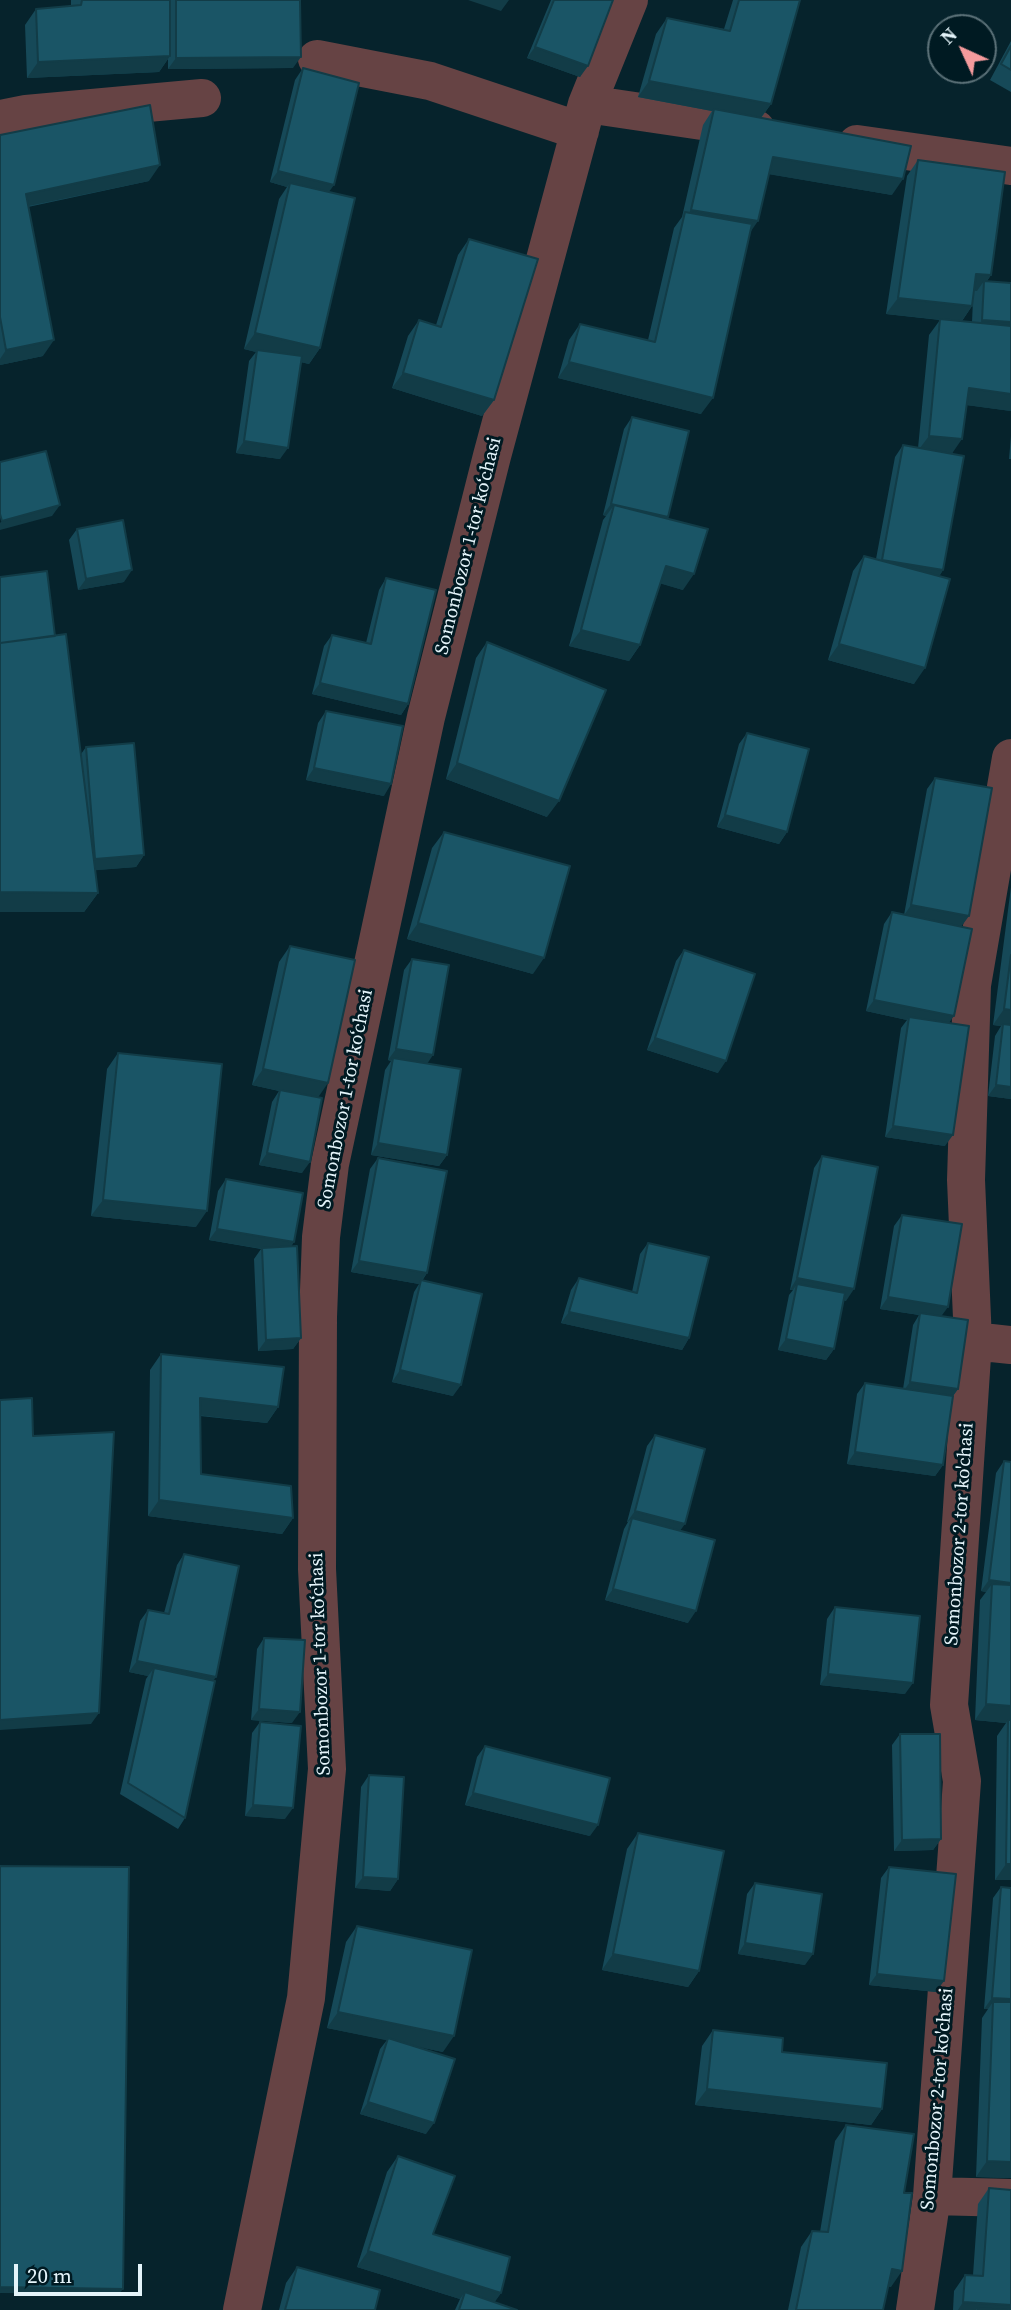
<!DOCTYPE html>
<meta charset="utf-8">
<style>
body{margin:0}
#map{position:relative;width:1011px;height:2310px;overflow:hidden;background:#06232c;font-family:"Source Serif 4",serif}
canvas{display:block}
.north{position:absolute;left:927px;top:14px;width:70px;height:70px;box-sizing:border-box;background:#001a22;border:2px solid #5b7178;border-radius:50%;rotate:315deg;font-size:19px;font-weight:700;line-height:28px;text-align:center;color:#e4f4fa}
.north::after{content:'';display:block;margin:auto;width:24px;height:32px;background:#f59b9d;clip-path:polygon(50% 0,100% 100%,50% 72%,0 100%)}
.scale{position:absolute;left:14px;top:2264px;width:128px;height:32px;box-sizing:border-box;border:4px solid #e4f4fa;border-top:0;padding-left:9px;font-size:21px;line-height:24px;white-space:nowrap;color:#e4f4fa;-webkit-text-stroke:5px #001a22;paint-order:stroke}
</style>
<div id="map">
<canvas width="1011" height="2310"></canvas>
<div class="north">N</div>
<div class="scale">20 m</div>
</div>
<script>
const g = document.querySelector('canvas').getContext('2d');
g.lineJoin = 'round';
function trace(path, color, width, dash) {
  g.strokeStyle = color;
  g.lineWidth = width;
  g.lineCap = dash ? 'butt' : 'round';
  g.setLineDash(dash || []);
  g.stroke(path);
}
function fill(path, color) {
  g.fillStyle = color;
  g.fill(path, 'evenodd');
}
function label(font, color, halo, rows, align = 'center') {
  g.font = font + ' "Source Serif 4",serif';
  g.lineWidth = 6;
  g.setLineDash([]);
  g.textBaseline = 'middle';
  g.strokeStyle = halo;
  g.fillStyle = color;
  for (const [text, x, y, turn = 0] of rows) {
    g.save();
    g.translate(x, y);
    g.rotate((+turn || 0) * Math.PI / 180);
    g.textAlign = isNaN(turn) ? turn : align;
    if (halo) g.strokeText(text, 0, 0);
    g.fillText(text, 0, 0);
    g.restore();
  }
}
trace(new Path2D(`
 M317 59 430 81 580 131
 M587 104 756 129
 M0 119 26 114 202 98
 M857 144 1011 166
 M973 1341 1011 1345
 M932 2196 1011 2198
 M242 2310 306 1998 327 1769 317 1569 318 1317 321 1237 330 1164 426 717 492 456 587 104 629 0
 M915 2310 932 2196 962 1781 949 1705 973 1341 966 1180 972 985 1011 758`), '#664344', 38);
fill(new Path2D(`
 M71 0H170V1L171 0H300L293 68 168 69V59L159 72 27 78 25 25 36 9 71 6Z
 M551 0H613L580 77 527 58Z
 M733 0H800L771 104 761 118 892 195 769 174 750 232 701 414 558 378 569 340 580 324 648 340 674 228 682 217 703 125 712 111 638 97 656 34 667 18 724 29Z
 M1011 41V92L990 80Z
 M303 68 329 192 320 348 309 364 301 362 280 459 236 453 249 361 256 352 244 349 279 199 287 187 270 182 295 80Z
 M0 135 149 181 28 207 43 356 0 365Z
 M918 160 991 275 987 281 1011 283V411L967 405 952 454 943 570 939 576 914 684 828 660 853 571 864 556 876 559 895 457 903 445 918 448 929 335 940 320 886 314 907 176ZM973 300 972 322 962 321 972 306Z
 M469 239 494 400 482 416 392 388 408 336 419 320 436 325 458 255Z
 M632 417 668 517 667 518 683 590 660 583 640 645 629 661 569 646 603 520 606 516 603 515 624 429Z
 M1011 436V459H1009Z
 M77 529 124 582 78 590 69 540Z
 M0 577 55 636 81 754 86 747 144 855 136 867 95 870 98 893 84 912H0Z
 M386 578 408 704 401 715 312 694 324 646 332 635 366 643 379 590Z
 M487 642 547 817 446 779 476 658Z
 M326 711 384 796 306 780 318 723Z
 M747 733 787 832 779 844 717 827 739 744Z
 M935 778 962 927 949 1023 945 1146 885 1137 901 1028 907 1020 866 1011 884 924 892 912 904 915 927 789Z
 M444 832 533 974 407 939 432 848Z
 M1011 887V1099L988 1096 995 1036 1001 1026 993 1025Z
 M290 946 318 1097 302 1173 259 1165 272 1102 279 1091 252 1085 279 962Z
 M684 950 718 1073 647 1050 676 961Z
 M412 959 427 1064 447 1155 439 1166 371 1155 385 1070 391 1061 388 1060 404 970Z
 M118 1053 196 1227 91 1216 107 1069Z
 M822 1156 846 1301 844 1300 834 1349 826 1360 778 1350 789 1295 793 1290H790L814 1168Z
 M378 1158 427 1273 422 1281 453 1396 392 1382 414 1292 419 1284 351 1272 370 1169Z
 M226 1179 294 1242 291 1246 301 1338 293 1349 258 1351 254 1259 261 1249 209 1240 218 1191Z
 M902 1215 941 1317 958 1389 953 1396 943 1465 935 1476 847 1464 857 1394 865 1383 903 1389 913 1325 919 1315 880 1309 894 1226Z
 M648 1243 689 1338 682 1350 561 1323 571 1290 579 1278 632 1292 640 1254Z
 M161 1354 278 1407 267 1423 200 1416 201 1474 293 1518 282 1534 148 1516 150 1370Z
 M655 1435 680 1531 688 1623 605 1600 624 1529 628 1522H627L647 1446Z
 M1004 1461 1011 1880H995L997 1736 1006 1723 975 1720 980 1600 986 1592 981 1591 996 1473Z
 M184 1554 214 1681 185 1818 178 1829 120 1794 146 1679 148 1676 129 1672 140 1621 148 1610 164 1613 177 1565Z
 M835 1607 905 1694 820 1685 827 1619Z
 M264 1638 292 1723 251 1720 257 1649Z
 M260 1722 285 1819 245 1816 252 1733Z
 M900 1734 941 1839 933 1850 894 1851 892 1745Z
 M485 1746 590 1836 465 1805 477 1757Z
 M369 1775 398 1879 390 1891 355 1888 361 1787Z
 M638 1833 699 1971 688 1987 602 1970 627 1849Z
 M889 1867 936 1992 869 1985 881 1878Z
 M755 1883 805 1965 738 1954 747 1894Z
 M1001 1887 1011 1888V2178L976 2177 982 2018 988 2009H984L993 1898Z
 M357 1926 443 2052 410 2045 426 2134 360 2114 380 2049 387 2040 327 2028 346 1942Z
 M713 2030 782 2052 882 2109 871 2125 695 2105 702 2046Z
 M846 2125 904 2193 891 2287 888 2286 883 2310H788L801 2247 812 2231 820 2232 835 2141Z
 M398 2156 433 2234 501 2293 494 2302 517 2310H455L460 2299 357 2267 387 2172Z
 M989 2188 1011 2310H953L954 2291 965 2275H973L978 2204Z
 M297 2267 375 2310H279L286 2283Z`), '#164958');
fill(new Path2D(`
 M468 0H509L501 11Z
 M535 47 588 66 580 77 527 58Z
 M170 56 159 72 27 78 38 62Z
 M301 57 293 68 168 69 176 58Z
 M649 81 771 104 759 120 714 109 712 111 638 97Z
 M773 157 903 179 892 195 762 173Z
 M160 165 149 181 14 209 26 194Z
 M278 171 334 185 326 196 290 183 287 187 270 182Z
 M691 210 758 221 747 237 683 221Z
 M976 274 991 275 984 285V281L977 291 965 290Z
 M898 298 972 306 961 322 886 314Z
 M982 320 1011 322V338L971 336Z
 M255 333 320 348 309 364 257 352V350L256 352 244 349Z
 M54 340 43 356 0 365V359L6 350Z
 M569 362 713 398 701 414 558 378Z
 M403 373 494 400 482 416 392 388Z
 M969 388 1011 394V411L958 404Z
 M929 436 962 439 951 455 917 452Z
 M244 441 288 448 280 459 236 453Z
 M611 504 668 517 660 528 614 505 606 516 603 515Z
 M60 505 52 516 0 530V523L2 521Z
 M882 560 943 570 936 582Z
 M666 566 694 574 683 590 655 582Z
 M132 570 124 582 78 590 86 579Z
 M581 630 640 645 629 661 569 646Z
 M839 644 925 668 914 684 828 660Z
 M320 683 408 704 401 715 312 694Z
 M457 763 559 801 547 817 446 779Z
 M314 768 391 784 384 796 306 780Z
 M725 815 787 832 779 844 717 827Z
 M144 855 136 867 87 871 95 859Z
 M0 892 98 893 84 912H0Z
 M911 905 969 916 961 927 903 917Z
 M418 923 544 958 533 974 407 939Z
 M874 1000 954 1016 946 1027 909 1017 907 1020 866 1011Z
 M1004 1009 1011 1010V1027L1003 1024 1001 1026 993 1025Z
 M655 1038 726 1061 718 1073 647 1050Z
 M396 1049 433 1055 425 1067 393 1058 391 1061 388 1060Z
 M263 1069 328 1083 317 1099 252 1085Z
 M996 1085 1011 1087V1099L988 1096Z
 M893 1126 953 1135 945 1146 885 1137Z
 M378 1143 447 1155 439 1166 371 1155Z
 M267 1153 310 1162 302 1173 259 1165Z
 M103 1200 207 1211 196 1227 91 1216Z
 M217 1229 294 1242 287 1253 209 1240Z
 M359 1261 427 1273 419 1284 351 1272Z
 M797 1278 854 1289 846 1301 796 1291 797 1284 793 1290H790Z
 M888 1297 948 1307 940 1318 880 1309Z
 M569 1312 689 1338 682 1350 561 1323Z
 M301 1338 293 1349 258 1351 266 1340Z
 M786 1339 834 1349 826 1360 778 1350Z
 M400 1370 461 1385 453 1396 392 1382Z
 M910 1382 958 1389 950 1400 902 1393Z
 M200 1398 278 1407 267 1423 188 1414Z
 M855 1452 943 1465 935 1476 847 1464Z
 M159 1500 293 1518 282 1534 148 1516Z
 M635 1511 685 1524 677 1535 632 1518 628 1522H627Z
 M989 1580 1011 1583V1595L992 1584 986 1592 981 1591Z
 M613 1589 696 1611 688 1623 605 1600Z
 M137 1661 216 1677 208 1688 154 1668 148 1676 129 1672Z
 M828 1674 913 1683 905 1694 820 1685Z
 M986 1704 1011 1706V1723L1008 1720 1006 1723 975 1720Z
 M259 1709 300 1712 292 1723 251 1720Z
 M99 1713 91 1724 0 1730V1720Z
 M473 1793 598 1825 590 1836 465 1805Z
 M253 1805 293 1808 285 1819 245 1816Z
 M941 1839 933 1850 894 1851 902 1840Z
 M1006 1864H1011V1880H995Z
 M363 1877 398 1879 390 1891 355 1888Z
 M745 1943 813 1954 805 1965 738 1954Z
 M613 1954 699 1971 688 1987 602 1970Z
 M877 1974 944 1981 936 1992 869 1985Z
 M992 1998 1011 1999V2011L993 2002 988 2009H984Z
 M338 2012 454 2036 443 2052 327 2028Z
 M707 2089 882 2109 871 2125 695 2105Z
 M368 2102 434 2123 426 2134 360 2114Z
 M987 2161 1011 2162V2178L976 2177Z
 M368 2251 501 2293 490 2309 465 2292 460 2299 357 2267Z
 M892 2269 902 2271 891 2287 881 2285Z
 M0 2287 123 2289 119 2294 0 2293Z
 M963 2302 1011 2305V2310L978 2308 976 2310H958Z`), '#123c47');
const building = new Path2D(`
 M82 0H170V56L38 62 36 9 81 5Z
 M176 0H300L301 57 176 58Z
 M554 0H613L588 66 535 47Z
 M739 0H800L771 104 649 81 667 18 730 31Z
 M1011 46V70L1001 64Z
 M303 68 359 83 334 185 278 171Z
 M150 105 160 165 26 194 54 340 6 350 0 317V135Z
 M714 109 911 146 903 179 773 157 758 221 691 210Z
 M918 160 1005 172 991 275 976 274 972 306 898 298Z
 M290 183 355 198 320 348 255 333Z
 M685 212 752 224 713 398 569 362 580 324 655 342Z
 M469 239 538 259 494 400 403 373 419 320 441 327Z
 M984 281 1011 283V322L982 320Z
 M940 319 1011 326V394L969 388 962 439 929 436Z
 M257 350 302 356 288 448 244 441Z
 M632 417 689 431 668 517 611 504Z
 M903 445 964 456 943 570 882 560Z
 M46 451 60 505 2 521 0 514V462Z
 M614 505 708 529 694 574 666 566 640 645 581 630Z
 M123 520 132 570 86 579 77 529Z
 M864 556 950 579 925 668 839 644Z
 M47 571 55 636 0 643V577Z
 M386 578 436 590 408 704 320 683 332 635 371 644Z
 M66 634 98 893 0 892V643Z
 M487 642 606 690 559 801 457 763Z
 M326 711 403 726 391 784 314 768Z
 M747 733 809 749 787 832 725 815Z
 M134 743 144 855 95 859 86 747Z
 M935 778 992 788 969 916 911 905Z
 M444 832 570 866 544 958 418 923Z
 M892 912 972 929 954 1016 874 1000Z
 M290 946 355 960 328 1083 263 1069Z
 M684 950 755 974 726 1061 655 1038Z
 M1011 955V1010L1004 1009Z
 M412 959 449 965 433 1055 396 1049Z
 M909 1017 969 1026 953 1135 893 1126Z
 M1003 1024 1011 1025V1087L996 1085Z
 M118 1053 222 1064 207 1211 103 1200Z
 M393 1058 461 1069 447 1155 378 1143Z
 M280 1090 322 1098 310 1162 267 1153Z
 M822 1156 878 1167 854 1289 797 1278Z
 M378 1158 447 1171 427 1273 359 1261Z
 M226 1179 303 1193 294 1242 217 1229Z
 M902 1215 962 1224 948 1307 888 1297Z
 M648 1243 709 1257 689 1338 569 1312 579 1278 637 1293Z
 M297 1246 301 1338 266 1340 262 1248Z
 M421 1280 482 1294 461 1385 400 1370Z
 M797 1284 845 1293 834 1349 786 1339Z
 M920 1313 968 1320 958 1389 910 1382Z
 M161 1354 284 1367 278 1407 200 1398 201 1474 291 1486 293 1518 159 1500Z
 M865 1383 953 1396 943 1465 855 1452Z
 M32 1398 33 1436 114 1432 99 1713 0 1720V1400Z
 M655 1435 705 1449 685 1524 635 1511Z
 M1004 1461 1011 1462V1583L989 1580Z
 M632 1518 715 1540 696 1611 613 1589Z
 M184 1554 239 1566 216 1677 137 1661 148 1610 169 1614Z
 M992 1584 1011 1585V1706L986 1704Z
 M835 1607 920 1616 913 1683 828 1674Z
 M264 1638 305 1640 300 1712 259 1709Z
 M154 1668 215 1681 185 1818 128 1783Z
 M1008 1720H1011V1864H1006Z
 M260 1722 301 1726 293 1808 253 1805Z
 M900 1734H940L941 1839 902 1840Z
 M485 1746 610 1778 598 1825 473 1793Z
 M369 1775 404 1777 398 1879 363 1877Z
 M638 1833 724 1851 699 1971 613 1954Z
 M0 1866 129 1867 123 2289 0 2287Z
 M889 1867 956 1874 944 1981 877 1974Z
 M755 1883 822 1894 813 1954 745 1943Z
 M1001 1887 1011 1888V1999L992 1998Z
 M357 1926 472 1950 454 2036 338 2012Z
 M993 2002H1011V2162L987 2161Z
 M713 2030 783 2038 782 2052 887 2063 882 2109 707 2089Z
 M388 2038 455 2059 434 2123 368 2102Z
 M846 2125 914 2134 904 2193H912L902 2271 892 2269 883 2310H796L812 2231 828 2232Z
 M398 2156 455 2176 433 2234 510 2257 501 2293 368 2251Z
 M989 2188 1011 2190V2305L963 2302 965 2275 983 2276Z
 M297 2267 380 2290 375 2310H285Z
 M465 2292 517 2310H459Z
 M978 2308 1007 2310H978Z`);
fill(building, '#1a5566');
trace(building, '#123c47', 2);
label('19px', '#e4f4fa', '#001a22', [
 ["Somonbozor 1-tor koʻchasi",469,546,-76],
 ["Somonbozor 1-tor koʻchasi",346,1099,-79],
 ["Somonbozor 2-tor ko'chasi",960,1534,-86],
 ["Somonbozor 1-tor koʻchasi",321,1664,-92],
 ["Somonbozor 2-tor ko'chasi",938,2099,-85]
]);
</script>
